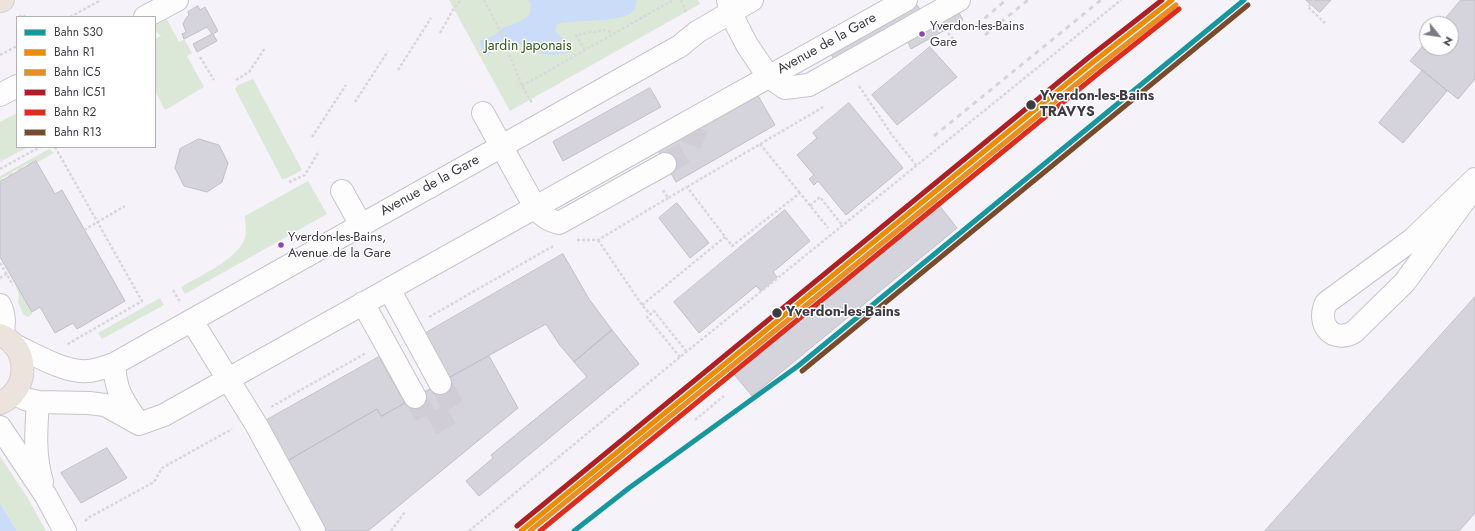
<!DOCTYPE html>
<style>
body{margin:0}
#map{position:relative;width:1475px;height:531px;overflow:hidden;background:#f5f2fa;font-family:Jost,sans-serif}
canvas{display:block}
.legend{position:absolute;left:16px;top:16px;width:140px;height:132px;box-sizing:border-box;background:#fff;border:1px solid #b2b0b4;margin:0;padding:5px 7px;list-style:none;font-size:12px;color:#3e3a44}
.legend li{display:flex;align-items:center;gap:8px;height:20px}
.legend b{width:20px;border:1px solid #b2b0b4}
.north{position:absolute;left:1419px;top:16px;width:40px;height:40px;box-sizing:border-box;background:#fff;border:1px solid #b2b0b4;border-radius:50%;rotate:120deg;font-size:11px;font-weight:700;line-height:16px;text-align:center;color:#3e3a44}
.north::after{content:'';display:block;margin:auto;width:14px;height:18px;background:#7e7a84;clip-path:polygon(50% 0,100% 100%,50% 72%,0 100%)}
</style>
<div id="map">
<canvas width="1475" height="531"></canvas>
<ul class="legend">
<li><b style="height:5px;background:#18969e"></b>Bahn S30</li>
<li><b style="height:5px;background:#ea8d03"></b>Bahn R1</li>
<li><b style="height:5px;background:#e98e22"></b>Bahn IC5</li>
<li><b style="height:5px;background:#ad1f23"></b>Bahn IC51</li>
<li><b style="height:5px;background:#dd2e1d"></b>Bahn R2</li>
<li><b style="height:5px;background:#7a4b2a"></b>Bahn R13</li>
</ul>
<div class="north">N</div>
</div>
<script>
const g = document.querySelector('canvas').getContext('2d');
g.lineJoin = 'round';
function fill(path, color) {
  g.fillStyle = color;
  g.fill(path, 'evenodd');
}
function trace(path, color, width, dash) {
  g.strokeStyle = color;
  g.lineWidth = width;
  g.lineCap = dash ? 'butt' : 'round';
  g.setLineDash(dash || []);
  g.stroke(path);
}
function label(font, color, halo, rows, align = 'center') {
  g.font = font + ' Jost,sans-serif';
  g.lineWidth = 3;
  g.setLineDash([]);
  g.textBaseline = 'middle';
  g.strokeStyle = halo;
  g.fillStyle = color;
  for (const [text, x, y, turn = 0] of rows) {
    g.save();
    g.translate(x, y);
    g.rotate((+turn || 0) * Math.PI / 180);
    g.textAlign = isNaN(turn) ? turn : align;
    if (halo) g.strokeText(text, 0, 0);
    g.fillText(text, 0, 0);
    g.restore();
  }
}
fill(new Path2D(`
 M449 0H698L700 4 510 111Z
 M164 14 179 42 184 39 192 53 187 56 204 87 165 110 155 91V39L161 36 155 31V19Z
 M253 79 302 170 287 178 282 179 235 89 238 85Z
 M17 113V147H28L0 162V122Z
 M49 149 54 153 36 163 35 161 29 165 27 164 22 167V169L19 171 18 169 12 172 13 174 9 176 8 175 2 178 3 180 0 182V176Z
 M308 181 327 214 185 294 181 287C201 275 237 260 245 238 247 231 245 223 245 216Z
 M15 283 32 312V314L28 317 24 315 18 303 19 295Z
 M160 298 164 305 102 339 98 333Z
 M0 456 27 497 46 531H17L0 503Z`), '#dbe8d7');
fill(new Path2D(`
 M527 0H636C637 6 634 12 628 15 616 21 576 21 560 23L557 25 555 31 566 42 568 47 569 52C547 60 529 49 509 40L493 48 490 55H486L481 47 480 41C485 38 492 38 497 33 499 32 502 28 504 27 516 23 535 20 530 2Z
 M0 503 17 531H0Z`), '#cbdcf8');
const building = new Path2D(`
 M1306 0H1331L1320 12Z
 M1461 0H1475V79L1458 99 1410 61 1427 41V48H1451V24H1441Z
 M917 5 923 14 836 63 831 54Z
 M198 6 200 10 205 7 218 31 213 34 217 41 197 52 193 44 212 34 207 27 184 39 182 34 186 32 183 24 186 18 189 15 188 12Z
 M958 11 963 20 911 49 907 40Z
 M930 47 957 77 897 125 872 95Z
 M1423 70 1447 91 1403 143 1379 123Z
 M650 88 661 107 563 161 553 142Z
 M757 94 775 125 676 182 658 151Z
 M849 103 903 168 846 215 818 181 814 185 811 181 809 179 814 175 797 155 817 138 813 133Z
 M199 139 219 145 228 163 222 182 207 192 184 186 175 168 180 149Z
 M36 161 55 194 62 190 125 301 77 329 73 323 55 333 40 307 32 312 0 257V182Z
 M935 200 957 228 752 396 729 368Z
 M677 203 709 243 690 258 659 218Z
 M785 210 810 241 773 272 777 277 761 291 756 286 699 333 674 302Z
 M563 254 589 299 612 330 574 362 559 344 546 324 448 378 424 334Z
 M1475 297V513L1459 531H1265Z
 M612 330 639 364 479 496 466 481 493 458 491 455 587 377 574 362Z
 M489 356 518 408 368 531H326L287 461 377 409 381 416Z
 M379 357 405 403 381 416 377 409 287 461 265 421Z
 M107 448 127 478 81 503 61 473Z`);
fill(building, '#d5d3db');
trace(building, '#c0bec7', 1);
trace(new Path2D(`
 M665 164 688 151 697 128
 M415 397 430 425 456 411 440 383`), '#d0cdd6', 22, [22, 11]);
const minor = new Path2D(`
 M728 0 730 12 747 45 768 76 785 88 809 85 959 0
 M145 17 177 0
 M0 95 17 86
 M483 113 535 207C542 216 548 220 559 223L665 164
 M1475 179 1413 239 1326 303C1316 325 1333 344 1354 332L1405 282 1475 186
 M342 191 361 225
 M389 289 440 383
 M363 303 415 397
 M0 305C5 315 5 324 2 335
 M192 321 257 426 314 531
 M14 345C34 354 65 373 87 371 96 371 105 367 114 364L680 46 697 32 752 0
 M114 364C116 392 122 399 137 421
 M14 393 25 399 38 402 89 403 105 405 139 424 164 415 906 0
 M38 402C36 431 34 454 42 482
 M0 427 46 496 65 531`);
const major = new Path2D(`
 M0 1 3 0
 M0 335C30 346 30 391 0 403`);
trace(minor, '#c6c3cb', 24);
trace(major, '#d1cfd4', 24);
trace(new Path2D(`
 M484 0 498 27 522 86 532 103
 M681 0 686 12
 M1314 0 1308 7 1325 23
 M19 17 23 15 25 17
 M70 17 101 0
 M440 33 454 8 461 0
 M948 33 956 42
 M585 50 576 35 604 30 614 33
 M0 55 17 46
 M200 57 214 80
 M398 70 431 18
 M236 80 249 72 265 48
 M522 86 673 0
 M859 86 892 135 916 165
 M355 102 388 51
 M312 137 346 85
 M760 144 800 193
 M55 147 142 301 66 345
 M0 169 40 147
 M289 182 305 175 319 151
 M687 187 825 106
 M663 190 668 198 687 187 732 246 800 193 828 228
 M810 206 820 197 842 225
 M84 230 125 206
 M577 240H598L668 198
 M598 240 642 305 650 314
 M0 263 13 285
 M0 278 9 272
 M173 290 180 302
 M642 305 725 237
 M429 317 555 245
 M680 357 647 317 654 311 686 351
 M271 407 366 353
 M695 420 725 395
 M85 521 88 518 154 482 162 468 232 429
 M391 531 405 512
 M469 531 680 357 1121 0`), '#d8d8da', 2.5, [3, 2]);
trace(minor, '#fefdfe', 22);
trace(major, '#ece4dc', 22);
trace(new Path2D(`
 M977 25 1006 0
 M985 35 1028 0
 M934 136 1101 0`), '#d6d6d8', 3, [5, 5]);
trace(new Path2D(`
 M574 531 629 488 798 366 1244 0`), '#18969e', 5);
trace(new Path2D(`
 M521 531 1092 63 1172 0`), '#ea8d03', 5);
trace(new Path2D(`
 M530 531 1096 68 1176 5`), '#e98e22', 5);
trace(new Path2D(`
 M517 526 1088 58 1162 0`), '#ad1f23', 5);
trace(new Path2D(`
 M540 531 1100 72 1179 9`), '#dd2e1d', 5);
trace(new Path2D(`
 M802 371 1248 5`), '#7a4b2a', 5);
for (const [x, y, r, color] of [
 [922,34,3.5,"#8e44ad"],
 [1031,105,5.5,"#3e3a44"],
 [281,245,3.5,"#8e44ad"],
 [777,313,5.5,"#3e3a44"]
]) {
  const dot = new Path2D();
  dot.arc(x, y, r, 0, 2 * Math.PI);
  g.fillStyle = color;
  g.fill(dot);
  trace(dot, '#fff', 1.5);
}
label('13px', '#3e3a44', '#fff', [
 ["Yverdon-les-Bains",930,27],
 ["Gare",930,43],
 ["Yverdon-les-Bains,",288,238],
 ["Avenue de la Gare",288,254]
], 'left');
label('14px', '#3e3a44', '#fff', [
 ["Avenue de la Gare",827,44,-29],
 ["Avenue de la Gare",430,186,-29]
]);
label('14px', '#2a5515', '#fff', [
 ["Jardin Japonais",528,47]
]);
label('bold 14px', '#3e3a44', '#fff', [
 ["Yverdon-les-Bains",1040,97],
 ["TRAVYS",1040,113],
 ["Yverdon-les-Bains",786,313]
], 'left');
</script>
